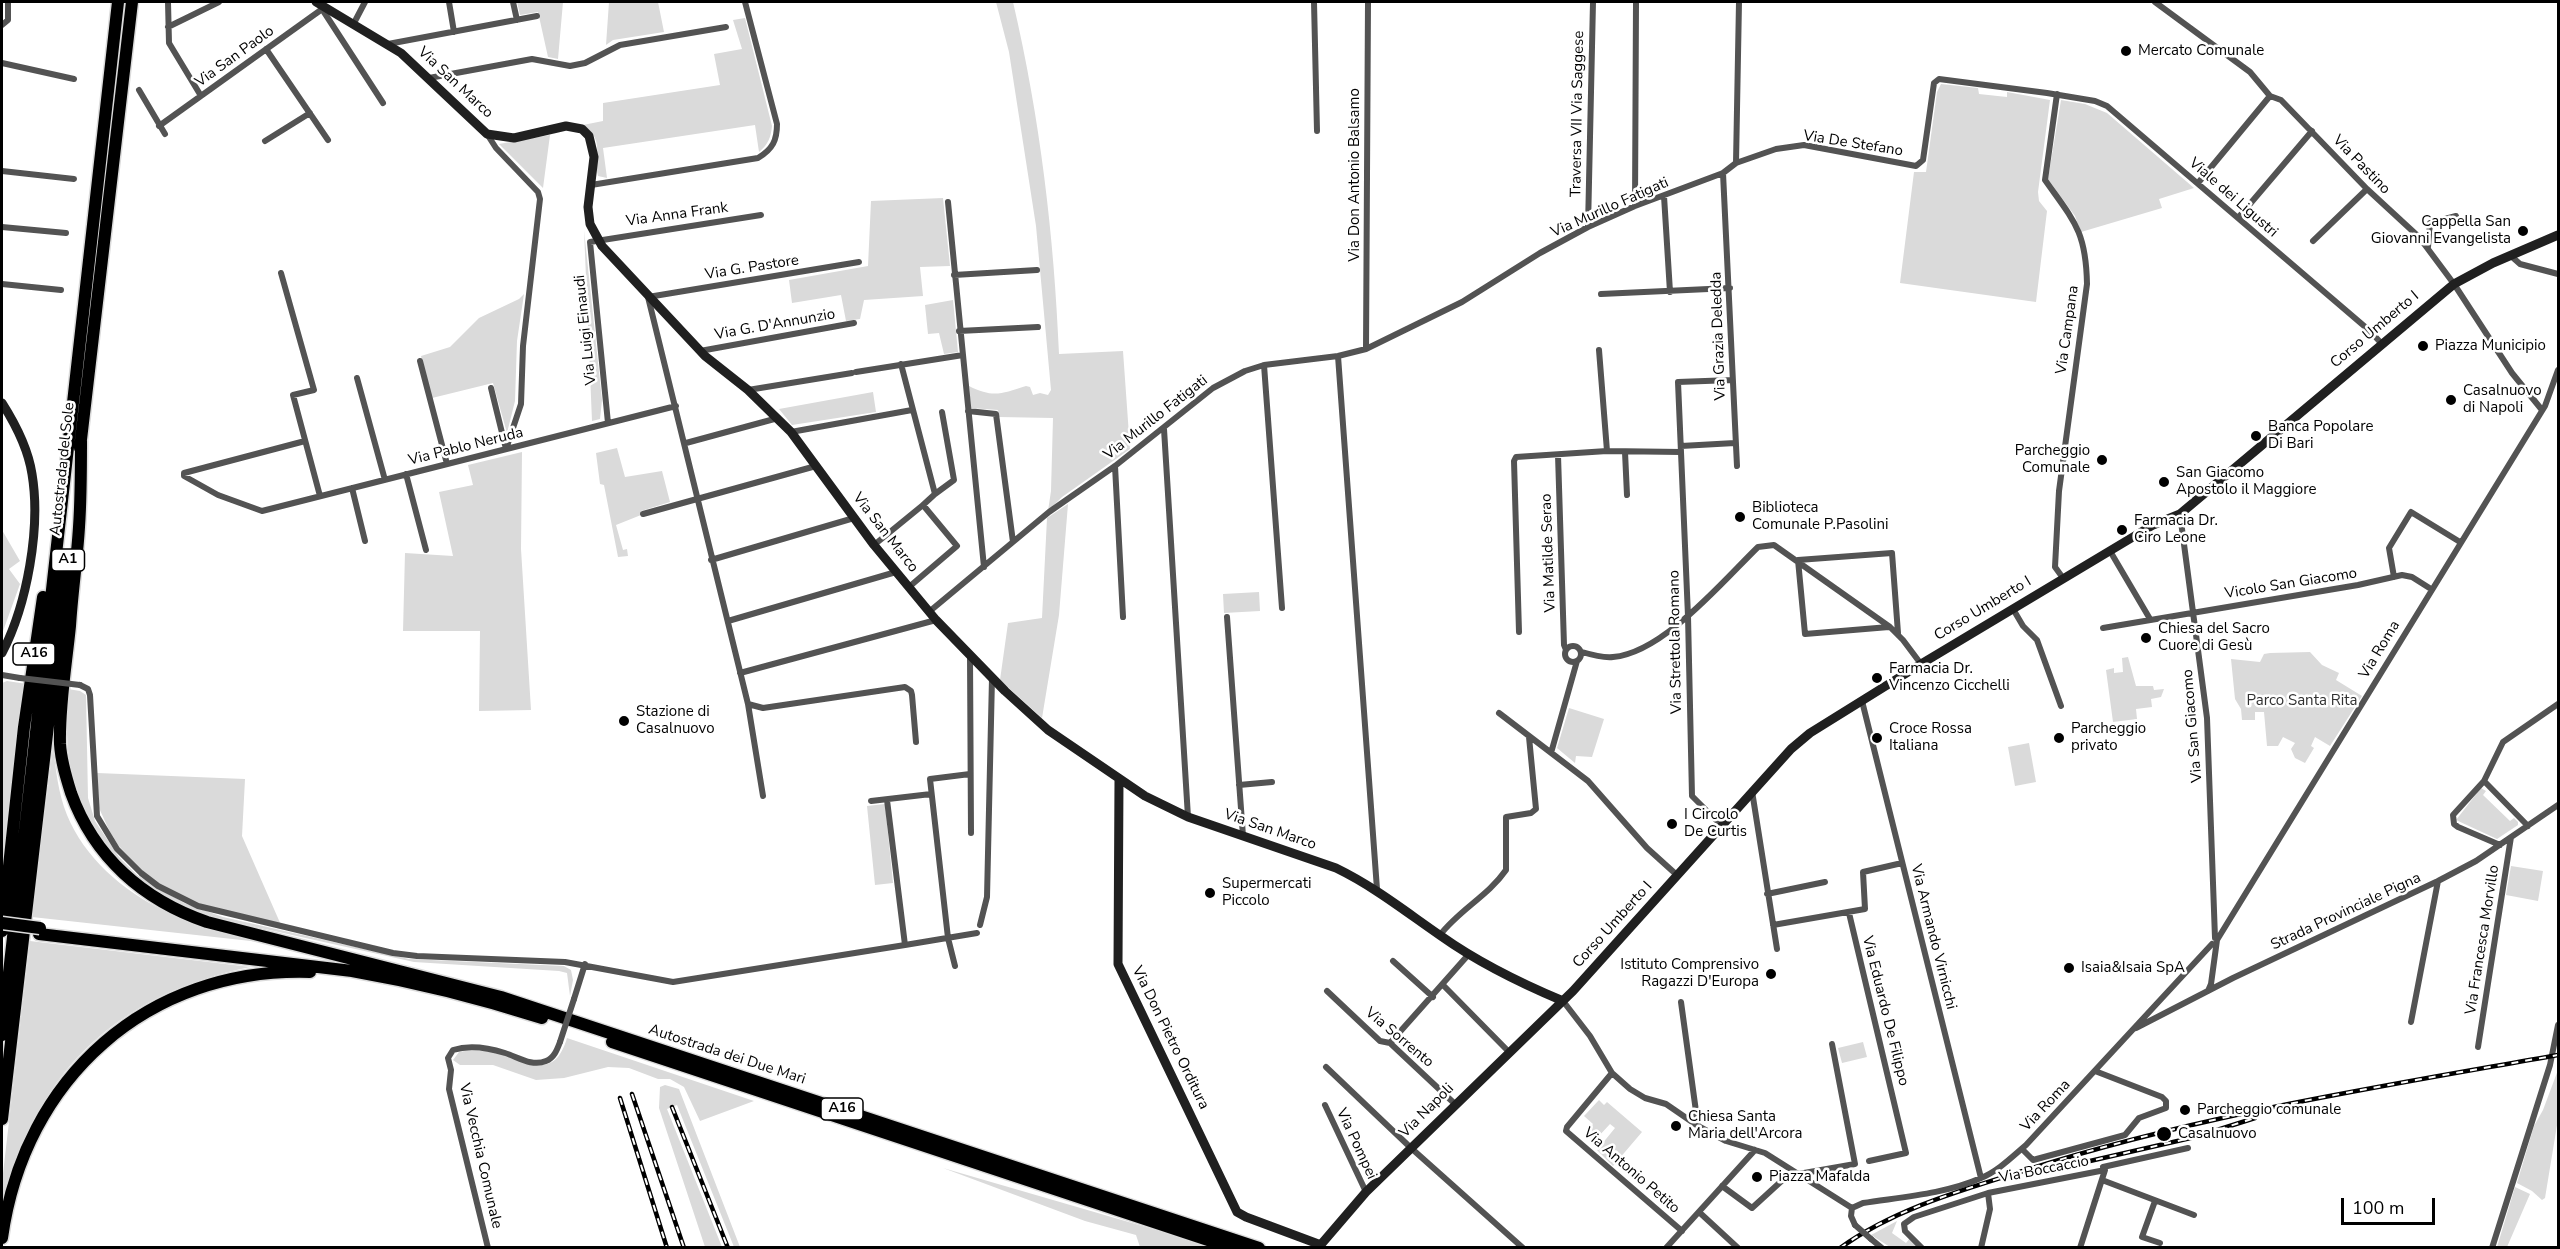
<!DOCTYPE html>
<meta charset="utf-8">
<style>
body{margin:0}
#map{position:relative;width:2560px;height:1249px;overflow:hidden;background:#fff;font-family:"Nunito Sans",sans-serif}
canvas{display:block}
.frame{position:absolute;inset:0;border:3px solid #000;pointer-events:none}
.scale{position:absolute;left:2341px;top:1198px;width:94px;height:27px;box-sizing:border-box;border:3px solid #000;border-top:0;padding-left:8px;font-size:18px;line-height:21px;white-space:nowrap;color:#000;-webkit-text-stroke:4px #fff;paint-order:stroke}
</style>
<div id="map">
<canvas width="2560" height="1249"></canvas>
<div class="frame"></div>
<div class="scale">100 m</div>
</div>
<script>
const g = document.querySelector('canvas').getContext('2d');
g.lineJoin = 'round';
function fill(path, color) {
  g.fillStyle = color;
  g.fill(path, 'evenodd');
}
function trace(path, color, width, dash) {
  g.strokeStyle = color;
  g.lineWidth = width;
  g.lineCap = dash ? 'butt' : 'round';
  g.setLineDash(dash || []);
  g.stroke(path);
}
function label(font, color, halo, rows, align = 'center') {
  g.font = font + ' "Nunito Sans",sans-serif';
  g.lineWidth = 5;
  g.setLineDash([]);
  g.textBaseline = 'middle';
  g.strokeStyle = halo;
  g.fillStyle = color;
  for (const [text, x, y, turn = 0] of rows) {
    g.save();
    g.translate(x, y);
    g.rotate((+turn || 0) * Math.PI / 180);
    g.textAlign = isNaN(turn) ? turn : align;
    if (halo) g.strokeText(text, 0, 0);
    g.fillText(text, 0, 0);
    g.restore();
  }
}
fill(new Path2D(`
 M517 2H563L558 59 548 57 538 12 520 15Z
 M609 2H658L664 32 613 40 606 45Z
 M996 2H1013C1040 118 1054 235 1059 354L1123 351 1130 449 1062 497 1048 511 1051 491 1053 418 999 417 998 410 971 408 969 386C993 398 1001 394 1026 386L1030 387 1033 395 1040 393 1048 395 1051 390 1036 226 1009 52Z
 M745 18 772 126C771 137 768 145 759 152L755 125 603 148 607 178 598 176C593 155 606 141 583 125L603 121V103L720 85 714 54 742 49 733 20Z
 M1941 84 1978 88 1979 94 2007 97V92L2050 100 2038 192 2039 201 2047 211 2036 302 1900 283 1914 172H1926L1937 92Z
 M2061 100 2085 104 2107 113 2194 188 2159 199 2162 208 2081 232 2075 216 2048 179Z
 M550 135 543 188 499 144Z
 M943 198 950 266 920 267 923 296 864 300 860 319 846 321 841 295 792 303 789 280 868 266 871 201Z
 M584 230 602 400 600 419 592 421Z
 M524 294 517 341 515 401 507 433 493 383 432 398 421 356 450 347 479 318 519 299Z
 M953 300 958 352 944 354 939 333 928 334 925 305Z
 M873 392 876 412 792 425 779 409Z
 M617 448 625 477 662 471 670 502 641 511V515L616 525 623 550 627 549 628 556 618 557 604 485 600 484 596 453Z
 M522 452 521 549 531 710 479 711 480 631H403L405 553 453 556 439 492 473 485 468 465Z
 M1068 504 1059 615 1042 718 1000 680 1008 623 1042 618 1047 518Z
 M2 530 20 561 9 569 20 584 2 634Z
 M1259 592 1260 611 1224 613 1223 594Z
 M2310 652 2322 665 2339 673 2336 680 2362 696 2330 746 2315 737 2311 746 2314 748 2305 763 2295 758 2291 749 2295 743 2283 737 2278 746H2267L2264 712H2255V720H2242L2241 709 2235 699 2231 659 2260 662 2264 654 2270 653Z
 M2128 657 2136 686H2153L2154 690 2164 689 2161 697 2151 699 2152 707 2136 709 2137 719 2113 722 2106 670 2114 668V673L2123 672 2122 658Z
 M7 681 27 684 2 889V683Z
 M68 689 80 691 86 695 88 798 95 821 119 857 137 875 184 903 223 917 409 959 564 966 571 970 573 980 570 996 567 973 559 971 414 962 220 919C138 893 76 840 68 749 66 729 67 709 68 689Z
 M1569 708 1604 719 1592 757 1576 756 1575 763 1557 748Z
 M2029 743 2036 782 2015 786 2008 747Z
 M53 747C56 770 58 793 67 815 84 857 123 891 163 910 196 926 235 933 269 943L32 917Z
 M97 773 245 779 242 836 281 925 199 904 150 880 118 845 109 830 99 808Z
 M2481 788 2486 791 2483 795 2510 821 2514 818 2518 822V825L2497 839 2456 820Z
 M885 804 893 883 875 885 867 806Z
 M2511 866 2543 871 2538 901 2506 895Z
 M30 941 251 967C116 993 29 1077 2 1213V1182Z
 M567 1038 754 1101 700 1121 684 1087 670 1079H658L629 1068 608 1067 564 1078 536 1080 493 1065H460L453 1060 459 1052C472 1050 484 1050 497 1053 528 1060 554 1082 567 1038Z
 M1863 1042 1867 1057 1842 1063 1838 1048Z
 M2558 1070V1119L2545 1198 2542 1200 2532 1191 2517 1183 2534 1126 2543 1110Z
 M665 1085 679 1089 740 1247H734L677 1105 667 1109 722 1247H705L659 1108 660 1087Z
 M1599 1100 1604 1105 1607 1102 1642 1132 1613 1166 1597 1150 1615 1128 1610 1124 1598 1137 1593 1133 1590 1137 1586 1133 1593 1124 1584 1116Z
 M943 1168 1163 1232 1207 1247H1140L1136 1235 1085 1221Z
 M2515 1187 2530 1194 2507 1247H2497Z
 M1897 1221 1892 1233 1906 1243 1910 1238 1919 1247H1890L1871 1235Z`), '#dadada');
const highway = new Path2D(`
 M81 441C81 469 81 498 79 527 77 560 72 593 70 626 66 666 59 705 60 744 61 761 66 777 71 793 94 857 143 900 207 922L501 997 1259 1248
 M80 448 132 2
 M2 931 24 727 43 597
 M39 934 352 971C416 982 480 998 542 1018
 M2 1035 118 2
 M612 1042 1232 1248
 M2 1119 67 563
 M2 1238C24 1078 148 967 310 972`);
trace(highway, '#dbdbdb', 15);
trace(new Path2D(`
 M168 2 169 43 201 96
 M449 2 454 32
 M513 2 517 20
 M1314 2 1317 131
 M2155 2 2250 72 2270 96
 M322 9 383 103
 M354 23 365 2
 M2 25 8 20V2
 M168 27 219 2
 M388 44 537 16
 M266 49 328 140
 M2 63 74 79
 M429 78 532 59 570 66 585 63 620 45 726 27
 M139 90 165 134
 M2057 94 2045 180C2074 221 2086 231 2087 284L2059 491 2055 567 2063 578
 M2270 96 2281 100 2367 189 2419 237 2454 284 2512 373 2542 410
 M159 126 325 7
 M487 134 496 148 538 192 540 199 523 346 521 404 506 449
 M265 141 310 113
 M1736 163 1739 2
 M2 171 74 179
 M1723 173 1737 466
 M2198 183 2270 96
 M591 185 758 158C773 149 777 140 777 124L745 2
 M1664 196 1670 292
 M1635 206 1636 2
 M2238 218 2312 131
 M2 227 66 233
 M1588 227 1593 2
 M2313 241 2367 189
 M2428 247 2430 223 2456 216
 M2511 256 2520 264 2558 274
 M281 273 314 390 293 395 320 496
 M954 275 1037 270
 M2 284 61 290
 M1601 294 1730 288
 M959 331 1038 327
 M1366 349 1368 2
 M1599 350 1607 451
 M700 351 854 323
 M963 355 984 567
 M1338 356 1377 889
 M420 361 447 464
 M901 364 935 494 923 505 957 546 909 587
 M1264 365 1282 608
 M856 372 963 355 948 202
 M357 378 385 480
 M491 388 506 449
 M748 390 852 373
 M968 411 996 414 1013 542
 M608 423 590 242 761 215
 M1164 429 1188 817
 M791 432 912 410
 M305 441 184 473V476L218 495 262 511 676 406
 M686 443 778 418
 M1681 446 1735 443
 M1625 452 1627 495
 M1558 455 1564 645 1566 650
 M1115 466 1123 617
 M406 474 426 550
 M352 488 365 541
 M935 494 954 480 942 412
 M643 514 816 466
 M2180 514 2207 718 2215 938
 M874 545 923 505
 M2110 551 2150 619
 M711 560 854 518
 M1798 560 1892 553 1898 633
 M1798 560 1805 634 1889 627
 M2394 577 2389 548 2411 512 2460 542
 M2013 609 2023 626 2037 640 2061 706
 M930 611 1049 512 1115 466 1213 388 1245 371 1264 365 1338 356 1366 349 1462 302 1540 253 1588 227 1635 206 1723 173 1736 163 1776 149 1804 145 1916 166 1923 160 1934 83 1939 79 2047 93 2095 101 2107 106 2370 331 2381 343
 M1227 617 1243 836
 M728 621 896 572
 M2103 628 2358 585 2402 575 2412 577 2431 589
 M1519 632 1514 461 1516 457 1607 451 1681 452
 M1565 654a8 8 0 1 1 16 0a8 8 0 1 1-16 0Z
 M1582 652C1592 655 1603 658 1613 657 1663 653 1723 581 1758 547L1774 545 1890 627 1903 640 1921 664
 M970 656 971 833
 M740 673 936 620
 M2 675 20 678
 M80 685 88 689 90 695 97 816 117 849 141 873 158 886 198 906 393 953 417 956 565 962 673 982 905 945
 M1862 701 1981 1178
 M748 704 763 708 905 687 911 691 912 695 916 742
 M1499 713 1588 781 1647 848 1678 876
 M1551 753 1577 661
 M2484 781 2528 826
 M1239 785 1272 782
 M1752 791 1777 949
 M763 796 748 704 648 297 859 262
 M887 800 905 945 977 933
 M871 801 931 794
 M1721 825 1692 796 1688 616 1678 382 1732 380
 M2500 845 2458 827 2454 824 2453 815 2484 781 2503 742 2558 704
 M1767 894 1825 882
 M1849 913 1906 1153 1869 1161
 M980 925 987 897 992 678
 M1773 925 1865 909 1863 872 1902 863
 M1440 935C1459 910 1488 896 1506 870V817L1531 813 1536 809 1529 737
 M2217 940 2545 406 2558 370
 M1393 961 1433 997
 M955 966 948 938 930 779 970 774
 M1444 986 1509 1052
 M1327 991 1380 1041 1390 1043 1455 1104
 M2208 991 2211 984 2217 940
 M574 999 585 964
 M1563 1001 1590 1036 1612 1073 1630 1089 1645 1098 1666 1104 1698 1126 1726 1141 1765 1153 1852 1208
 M1681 1002 1698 1126
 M2411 1022 2438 881
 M2136 1028 2233 978 2438 881 2476 861 2558 805
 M1390 1043 1469 954
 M2478 1047 2511 837
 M1326 1067 1411 1148 1523 1248
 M1612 1073 1567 1127 1566 1131 1682 1231
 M1325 1105 1366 1192
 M2022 1149 2033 1160 2125 1135 2139 1118 2166 1108V1101L2162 1097 2095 1071
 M2104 1169 2103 1167 2188 1148
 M2102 1180 2194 1215
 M1722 1186 1752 1208 1787 1176 1855 1164 1832 1044
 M2155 1201 2142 1237 2160 1243
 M1852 1208 1863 1203C1901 1197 1945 1194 1981 1178 1998 1171 2012 1157 2026 1145L2212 944
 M1852 1208 1851 1216 1855 1225
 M1699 1212 1738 1248
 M1871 1239 1882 1248
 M488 1248 449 1089 451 1070 448 1058 453 1050C469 1045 489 1048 505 1053 518 1057 532 1067 546 1061 554 1058 557 1050 560 1042
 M1666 1248 1755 1150
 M1922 1248 1905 1231 1904 1224 1914 1217 1988 1193 2105 1170
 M1981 1248 1990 1209 1988 1193
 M2080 1248 2105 1170
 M2492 1248 2550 1065 2558 1025`), '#535353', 6);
trace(new Path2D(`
 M316 2 401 53 487 134 514 138 566 126 582 129 589 136 594 157 588 207 590 224 602 246 705 356 748 390 791 432 874 545 936 620 1005 691 1048 730 1145 796 1188 817 1336 868C1375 887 1406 912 1441 936 1479 963 1520 983 1563 1001
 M2 403C16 425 28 448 32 474 41 528 27 605 2 653
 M1119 779 1118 964 1237 1212 1246 1217 1321 1245
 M1318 1248 1366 1192 1573 991 1791 749 1810 733 1921 664 2153 525 2180 514 2454 284 2493 263 2558 235`), '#202020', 9);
trace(highway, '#000', 12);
const rail = new Path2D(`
 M632 1094 684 1248
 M620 1098 667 1248
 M672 1107 728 1248
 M2055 1169 2195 1137 2255 1118
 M1840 1248C1895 1209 1959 1191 2023 1171 2198 1115 2378 1087 2558 1055`);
trace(rail, '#000', 4.5);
trace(rail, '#fff', 2, [7]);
const highwayBridge = new Path2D(`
 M2 923 40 928`);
trace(highwayBridge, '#dbdbdb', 15, []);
trace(new Path2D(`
 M20 678 80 685
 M560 1042 574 999
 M1855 1225 1871 1239`), '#535353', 6);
trace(highwayBridge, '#000', 12);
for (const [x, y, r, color] of [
 [2126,51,6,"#000"],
 [2523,231,6,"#000"],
 [2423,346,6,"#000"],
 [2451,400,6,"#000"],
 [2256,436,6,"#000"],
 [2102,460,6,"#000"],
 [2164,482,6,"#000"],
 [1740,517,6,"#000"],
 [2122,530,6,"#000"],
 [2146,638,6,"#000"],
 [1877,678,6,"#000"],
 [624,721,6,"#000"],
 [1877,738,6,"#000"],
 [2059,738,6,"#000"],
 [1672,824,6,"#000"],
 [1210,893,6,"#000"],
 [2069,968,6,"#000"],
 [1771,974,6,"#000"],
 [2185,1110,6,"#000"],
 [1676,1126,6,"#000"],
 [2164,1134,8,"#000"],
 [1757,1177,6,"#000"]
]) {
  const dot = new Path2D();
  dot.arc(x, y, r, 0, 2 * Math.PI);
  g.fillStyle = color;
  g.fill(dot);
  trace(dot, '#fff', 2);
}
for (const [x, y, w] of [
 [68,560,33],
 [34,654,42],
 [842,1109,42]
]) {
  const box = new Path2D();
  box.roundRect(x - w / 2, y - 11, w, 22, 4.5);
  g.fillStyle = '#fff';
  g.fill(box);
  trace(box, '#000', 1.5);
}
label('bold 14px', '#000', null, [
 ["A1",68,560],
 ["A16",34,654],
 ["A16",842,1109]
]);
label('15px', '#000', '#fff', [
 ["Mercato Comunale",2138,51],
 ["Cappella San",2511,222,"right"],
 ["Giovanni Evangelista",2511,239,"right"],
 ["Piazza Municipio",2435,346],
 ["Casalnuovo",2463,391],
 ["di Napoli",2463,408],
 ["Banca Popolare",2268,427],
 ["Di Bari",2268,444],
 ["Parcheggio",2090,451,"right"],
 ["Comunale",2090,468,"right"],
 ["San Giacomo",2176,473],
 ["Apostolo il Maggiore",2176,490],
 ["Biblioteca",1752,508],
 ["Comunale P.Pasolini",1752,525],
 ["Farmacia Dr.",2134,521],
 ["Ciro Leone",2134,538],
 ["Chiesa del Sacro",2158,629],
 ["Cuore di Gesù",2158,646],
 ["Farmacia Dr.",1889,669],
 ["Vincenzo Cicchelli",1889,686],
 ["Stazione di",636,712],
 ["Casalnuovo",636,729],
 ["Croce Rossa",1889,729],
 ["Italiana",1889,746],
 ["Parcheggio",2071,729],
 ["privato",2071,746],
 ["I Circolo",1684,815],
 ["De Curtis",1684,832],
 ["Supermercati",1222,884],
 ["Piccolo",1222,901],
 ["Istituto Comprensivo",1759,965,"right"],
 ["Ragazzi D'Europa",1759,982,"right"],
 ["Isaia&Isaia SpA",2081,968],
 ["Parcheggio comunale",2197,1110],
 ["Chiesa Santa",1688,1117],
 ["Maria dell'Arcora",1688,1134],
 ["Casalnuovo",2178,1134],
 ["Piazza Mafalda",1769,1177]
], 'left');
label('15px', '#000', '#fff', [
 ["Via San Paolo",235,57,-36],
 ["Via San Marco",455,83,43],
 ["Traversa VII Via Saggese",1578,114,-89],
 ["Via De Stefano",1853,144,9],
 ["Via Pastino",2361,165,46],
 ["Via Don Antonio Balsamo",1355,175,-90],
 ["Viale dei Ligustri",2233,198,41],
 ["Via Murillo Fatigati",1610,208,-24],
 ["Via Anna Frank",677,215,-8],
 ["Via G. Pastore",752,268,-9],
 ["Via G. D'Annunzio",775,325,-10],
 ["Via Luigi Einaudi",586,330,-96],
 ["Via Campana",2068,330,-82],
 ["Corso Umberto I",2375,330,-40],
 ["Via Grazia Deledda",1719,336,-92],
 ["Via Murillo Fatigati",1156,418,-38],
 ["Via Pablo Neruda",466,447,-14],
 ["Autostrada del Sole",63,469,-84],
 ["Via San Marco",885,533,52],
 ["Via Matilde Serao",1549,553,-92],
 ["Vicolo San Giacomo",2291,584,-9],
 ["Corso Umberto I",1983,609,-31],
 ["Via Strettola Romano",1676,642,-91],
 ["Via Roma",2380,650,-59],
 ["Via San Giacomo",2193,726,-95],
 ["Via San Marco",1270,830,19],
 ["Strada Provinciale Pigna",2346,912,-25],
 ["Corso Umberto I",1613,925,-48],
 ["Via Armando Virnicchi",1933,937,76],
 ["Via Francesca Morvillo",2483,940,-81],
 ["Via Eduardo De Filippo",1885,1011,76],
 ["Via Don Pietro Orditura",1170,1038,64],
 ["Via Sorrento",1399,1038,40],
 ["Autostrada dei Due Mari",727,1055,18],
 ["Via Roma",2046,1106,-47],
 ["Via Napoli",1427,1111,-45],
 ["Via Pompei",1356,1144,65],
 ["Via Vecchia Comunale",480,1156,77],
 ["Via Boccaccio",2044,1170,-11],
 ["Via Antonio Petito",1631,1171,41]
]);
label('15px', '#313131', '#fff', [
 ["Parco Santa Rita",2302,701]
]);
</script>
